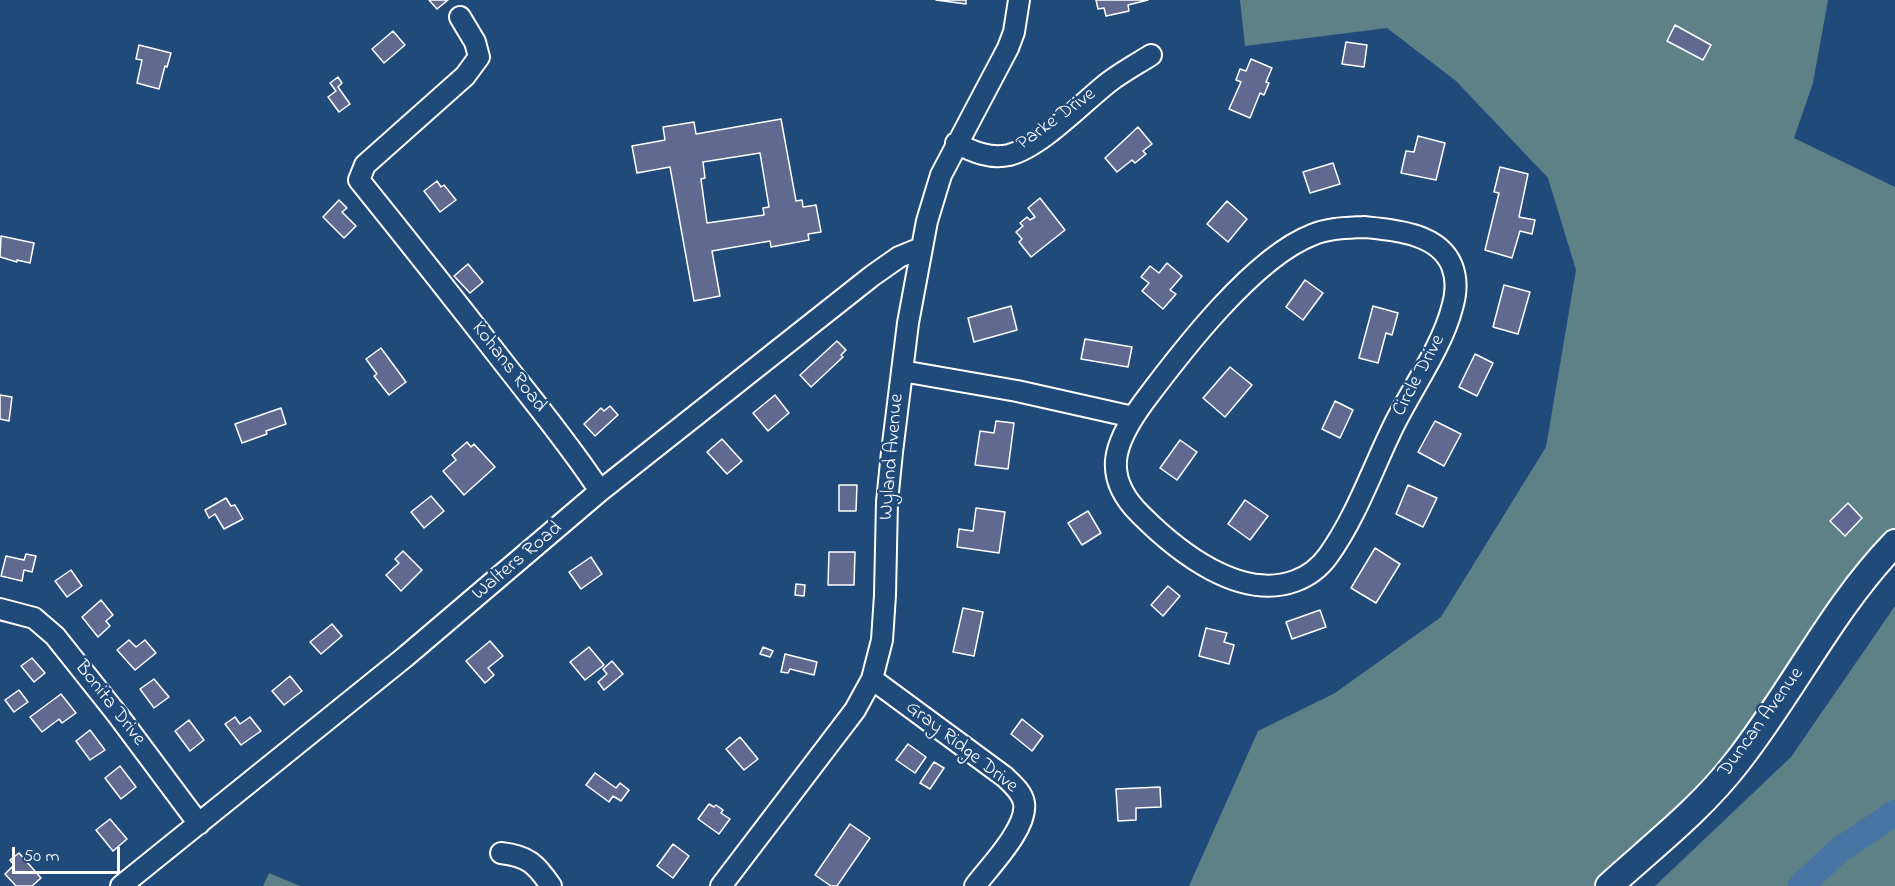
<!DOCTYPE html>
<style>
body{margin:0}
#map{position:relative;width:1895px;height:886px;overflow:hidden;background:#1f4a7a;font-family:"Indie Flower",sans-serif}
canvas{display:block}
.scale{position:absolute;left:12px;top:847px;width:108px;height:27px;box-sizing:border-box;border:3px solid #fff;border-top:0;padding-left:8px;font-size:18px;line-height:21px;white-space:nowrap;color:#fff;-webkit-text-stroke:4px #1f4a7a;paint-order:stroke}
</style>
<div id="map">
<canvas width="1895" height="886"></canvas>
<div class="scale">50 m</div>
</div>
<script>
const g = document.querySelector('canvas').getContext('2d');
g.lineJoin = 'round';
function fill(path, color) {
  g.fillStyle = color;
  g.fill(path, 'evenodd');
}
function trace(path, color, width, dash) {
  g.strokeStyle = color;
  g.lineWidth = width;
  g.lineCap = dash ? 'butt' : 'round';
  g.setLineDash(dash || []);
  g.stroke(path);
}
function label(font, color, halo, rows, align = 'center') {
  g.font = font + ' "Indie Flower",sans-serif';
  g.lineWidth = 5;
  g.setLineDash([]);
  g.textBaseline = 'middle';
  g.strokeStyle = halo;
  g.fillStyle = color;
  for (const [text, x, y, turn = 0] of rows) {
    g.save();
    g.translate(x, y);
    g.rotate((+turn || 0) * Math.PI / 180);
    g.textAlign = isNaN(turn) ? turn : align;
    if (halo) g.strokeText(text, 0, 0);
    g.fillText(text, 0, 0);
    g.restore();
  }
}
fill(new Path2D(`
 M1240 0H1828L1813 83 1794 138 1895 187V543L1792 684 1609 886H1189L1258 731 1335 693 1441 617 1546 447 1576 270 1548 178 1456 81 1387 28 1245 46Z
 M1895 606V886H1655L1791 757Z
 M269 873 300 886H263Z`), '#5d8187');
trace(new Path2D(`
 M1801 886 1838 851 1895 813`), '#4875a3', 26);
const building = new Path2D(`
 M429 0H448L437 9Z
 M936 0H966V4Z
 M1096 0H1148L1128 5 1129 11 1106 16 1104 8 1098 9Z
 M1675 25 1711 45 1703 60 1667 41Z
 M393 31 405 45 384 63 372 49Z
 M1346 42 1367 45 1364 67 1342 64Z
 M139 45 171 53 167 67 165 66 159 89 137 83 142 60 136 59Z
 M1251 59 1272 68 1266 82 1269 83 1264 95 1260 93 1250 118 1229 109 1241 82 1236 80 1240 69 1246 71Z
 M338 77 342 83 338 87 350 104 339 112 328 97 336 91 330 83Z
 M781 119 796 201 802 200 803 207 816 205 821 232 808 234 809 240 771 247 770 241 712 251 720 296 694 301 670 167 637 173 632 146 665 140 663 127 694 122 696 134ZM760 153 769 207 763 208 764 215 707 223 701 179 705 178 703 162Z
 M1138 127 1152 144 1143 151 1146 154 1135 163 1132 160 1117 172 1105 158Z
 M1418 136 1445 143 1436 180 1401 173 1406 151 1414 152Z
 M1333 163 1340 184 1310 193 1303 172Z
 M1500 167 1528 174 1519 217 1535 220 1532 234 1520 231 1512 258 1485 250 1499 193 1494 192Z
 M437 181 441 187 444 185 456 200 440 212 424 191Z
 M1040 198 1065 230 1031 257 1019 242 1022 239 1016 232 1023 226 1020 223 1027 217 1030 220 1035 217 1028 208Z
 M339 200 347 208 342 212 356 226 344 238 323 217Z
 M1227 201 1247 219 1228 242 1207 224Z
 M1 236 34 243 30 263 17 260V262L0 257Z
 M1167 263 1182 276 1170 290 1176 294 1163 309 1142 291 1149 283 1141 277 1150 266 1159 273Z
 M468 264 483 282 470 293 454 276Z
 M1305 280 1323 293 1303 320 1286 307Z
 M1504 285 1530 292 1518 334 1493 327Z
 M1011 306 1017 330 974 342 968 318Z
 M1373 306 1398 313 1392 335 1386 333 1378 363 1359 358Z
 M1085 339 1132 347 1128 367 1081 359Z
 M837 341 846 350 841 355 843 357 811 387 800 375Z
 M381 348 406 382 389 395 374 376 377 374 366 359Z
 M1475 354 1493 363 1477 396 1459 387Z
 M1230 367 1252 385 1225 417 1203 398Z
 M0 395 12 397 9 421 0 419Z
 M775 395 789 413 768 431 753 413Z
 M1335 401 1353 410 1340 438 1322 429Z
 M610 406 618 415 595 436 584 424 601 408 604 411Z
 M281 408 286 424 266 431 267 434 242 443 235 424Z
 M996 421 1014 423 1008 469 975 465 980 431 994 433Z
 M1435 421 1461 434 1444 466 1418 452Z
 M722 439 742 461 727 474 707 452Z
 M1180 440 1197 452 1177 480 1160 468Z
 M467 442 471 447 474 444 495 467 464 495 443 471 456 460 452 455Z
 M839 485H857L856 511H839Z
 M1408 485 1437 498 1423 527 1396 514Z
 M431 496 444 511 424 528 411 512Z
 M226 498 231 506 235 505 243 519 224 529 215 514 209 518 205 510Z
 M1245 500 1268 516 1250 540 1228 524Z
 M1848 503 1862 518 1845 536 1830 521Z
 M976 508 1005 512 999 553 957 547 959 529 973 531Z
 M1088 511 1101 533 1082 545 1068 523Z
 M1375 548 1400 564 1376 603 1351 588Z
 M403 551 422 570 401 591 386 575 399 563 395 559Z
 M829 552H855L854 585H828Z
 M26 554 36 556 32 572 24 570 22 581 1 576 6 556 24 560Z
 M591 557 602 574 581 589 569 572Z
 M71 570 82 586 67 597 55 581Z
 M796 584 805 585 804 596 795 595Z
 M1168 586 1180 596 1163 616 1151 605Z
 M101 600 113 615 106 621 110 626 98 637 82 617Z
 M963 608 983 612 974 656 953 652Z
 M1320 610 1326 627 1292 639 1286 622Z
 M332 624 342 636 321 654 310 642Z
 M1206 628 1227 633 1224 642 1234 645 1229 664 1199 656Z
 M129 640 136 647 145 640 156 653 135 670 117 650Z
 M490 641 503 656 488 668 494 675 485 683 466 661Z
 M589 647 604 665 585 680 570 662Z
 M763 647 773 651 770 657 760 654Z
 M785 654 817 662 814 675 790 669 788 673 781 672Z
 M32 658 45 673 34 682 21 666Z
 M612 661 623 674 604 690 598 682 607 674 603 669Z
 M290 676 302 691 284 705 272 691Z
 M154 679 169 697 154 708 140 689Z
 M19 690 28 702 14 712 5 700Z
 M61 694 76 713 62 723 59 719 42 732 30 717Z
 M235 717 240 724 250 717 261 731 241 745 225 724Z
 M1022 719 1043 736 1032 751 1011 734Z
 M189 720 204 740 190 751 175 731Z
 M90 730 105 750 90 760 76 741Z
 M740 737 758 759 744 770 726 749Z
 M908 744 926 757 915 773 896 760Z
 M934 762 944 768 930 789 920 783Z
 M120 766 136 787 121 799 105 778Z
 M595 773 616 788 620 783 629 790 621 801 613 796 609 802 586 785Z
 M1160 787 1161 807 1136 808V820L1118 821 1116 789Z
 M709 804 714 807 716 805 723 810 721 813 730 819 719 834 698 819Z
 M110 819 127 839 113 851 96 830Z
 M850 824 870 838 837 886H831L815 875Z
 M673 844 689 856 673 878 657 866Z
 M19 853 41 878 32 886H16L5 874 14 865 10 860Z`);
fill(building, '#606a91');
trace(building, '#fff', 1.5);
const minor = new Path2D(`
 M460 17 475 42 479 57 465 76 365 165 359 180C409 242 458 304 507 367 539 408 572 448 600 491
 M956 143C973 152 990 159 1009 155 1041 147 1082 103 1109 82 1122 72 1137 64 1151 55
 M1364 227C1394 230 1439 233 1452 266 1457 279 1456 295 1452 308 1442 347 1411 390 1393 427 1372 470 1356 517 1328 556 1320 567 1309 576 1295 581 1240 601 1178 552 1141 515 1101 476 1114 443 1143 403 1181 352 1253 258 1312 235 1328 228 1346 228 1364 227Z
 M902 371 1017 391 1133 417
 M0 609 34 618 55 636 117 714 199 824
 M872 679 1005 777C1013 785 1022 792 1024 803 1028 828 989 867 975 886
 M501 853C528 856 536 864 551 886
 M121 886 405 657 600 491 872 276 899 257 921 248
 M721 886 855 710 872 679 882 640 885 595 887 502 892 452 908 323 927 221 941 175 1008 48 1014 32 1019 0`);
const major = new Path2D(`
 M1609 886C1653 846 1701 809 1737 762 1793 691 1832 608 1895 543`);
trace(minor, '#fff', 24);
trace(major, '#fff', 30);
trace(minor, '#1f4a7a', 20);
trace(major, '#1f4a7a', 26);
label('20px', '#fff', '#1f4a7a', [
 ["Parke Drive",1057,120,-36],
 ["Kohans Road",508,368,52],
 ["Circle Drive",1420,376,-62],
 ["Wyland Avenue",893,457,-85],
 ["Walters Road",518,562,-40],
 ["Bonita Drive",109,704,52],
 ["Duncan Avenue",1762,723,-54],
 ["Gray Ridge Drive",961,748,38]
]);
</script>
